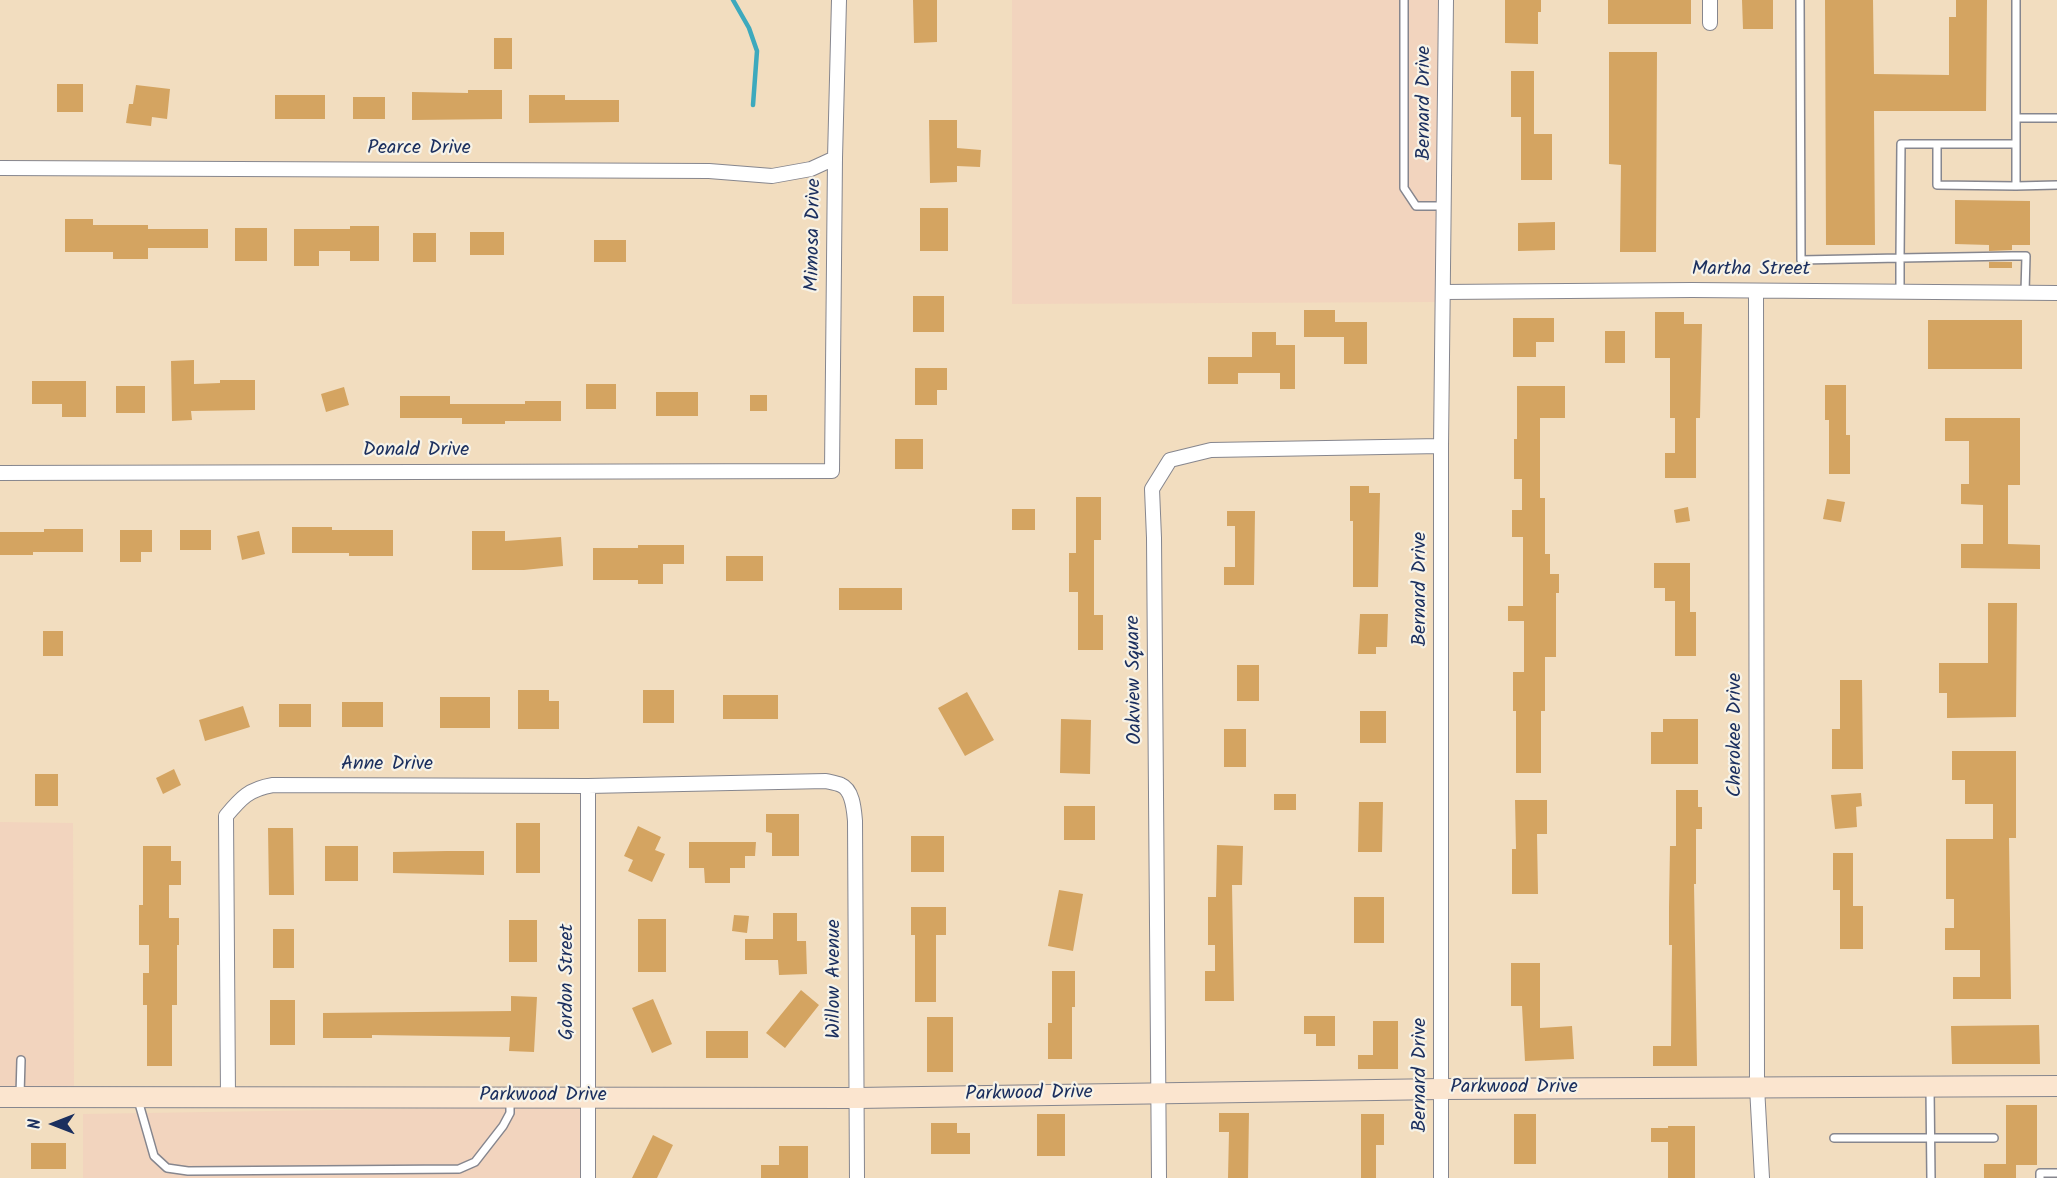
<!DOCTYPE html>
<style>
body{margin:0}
#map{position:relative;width:2057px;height:1178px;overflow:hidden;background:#f2ddbf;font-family:Kalam,sans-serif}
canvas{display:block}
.north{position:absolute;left:24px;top:1094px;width:60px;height:60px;-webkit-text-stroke:4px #f7f3e8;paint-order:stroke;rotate:270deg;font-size:16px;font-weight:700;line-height:24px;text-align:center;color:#1b2f5e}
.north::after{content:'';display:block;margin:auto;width:21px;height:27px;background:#1b2f5e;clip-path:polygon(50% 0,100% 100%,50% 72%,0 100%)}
</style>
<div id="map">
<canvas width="2057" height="1178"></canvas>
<div class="north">N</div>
</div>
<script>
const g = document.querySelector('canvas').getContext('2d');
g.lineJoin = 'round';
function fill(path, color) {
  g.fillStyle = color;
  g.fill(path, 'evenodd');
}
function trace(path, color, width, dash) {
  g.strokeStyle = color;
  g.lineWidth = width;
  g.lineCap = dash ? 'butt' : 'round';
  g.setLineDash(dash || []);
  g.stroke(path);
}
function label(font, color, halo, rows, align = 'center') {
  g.font = font + ' Kalam,sans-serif';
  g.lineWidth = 4.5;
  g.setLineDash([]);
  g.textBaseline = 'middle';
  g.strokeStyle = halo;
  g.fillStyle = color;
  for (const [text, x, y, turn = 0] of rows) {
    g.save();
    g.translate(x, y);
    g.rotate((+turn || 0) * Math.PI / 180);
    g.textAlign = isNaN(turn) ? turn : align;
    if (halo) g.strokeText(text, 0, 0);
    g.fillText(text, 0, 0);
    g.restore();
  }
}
fill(new Path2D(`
 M1012 0H1438L1437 302 1012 304Z
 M0 822 73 823 74 1086 0 1088Z
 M580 1106V1178H83V1114Z`), '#f2d4be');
trace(new Path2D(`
 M733 0 749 28 757 51 753 105`), '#3da9bd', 4.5);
fill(new Path2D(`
 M913 0H937V42L914 43Z
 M1505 0H1541V12H1538V44L1505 43Z
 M1608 0H1691V24H1608Z
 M1742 0H1773V29H1743Z
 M1825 0H1873L1874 74 1949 75V17H1956V0H1987L1986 111H1874L1875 245H1826Z
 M494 38H512V69H494Z
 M1609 52H1657L1656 252H1620L1621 165 1609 164Z
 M1511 71H1534V134H1552V180H1521V117H1511Z
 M57 84H83V112H57Z
 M136 85 170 89 167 119 152 117 151 126 126 123 129 104H133Z
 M468 90H502V119L412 120V92L468 93Z
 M275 95H325V119H275Z
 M529 95H565V100H619V122L529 123Z
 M353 97H385V119H353Z
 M929 120H957V148L981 150 980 167 957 166V182L930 183Z
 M1955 200 2030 201V245H2012V250L1989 251V245L1955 244Z
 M920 208H948V251H920Z
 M65 219H93V225H148V229H208V248H148V259H113V252H65Z
 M1555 222V250L1518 251V223Z
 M350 226H379V261H350V251H319V266H294V229H350Z
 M235 228H267V261H235Z
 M470 232H504V255H470Z
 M413 233H436V262H413Z
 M594 240H626V262H594Z
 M1989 262H2012V268H1989Z
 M913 296H944V332H913Z
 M1304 310H1335V322H1367V364H1344V337H1304Z
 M1655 312H1684V324H1702L1700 418H1696V478H1665V453H1675V418H1670V358H1655Z
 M1513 318H1554V342H1536V357H1513Z
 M1928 320H2022V369H1928Z
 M1605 331H1625V363H1605Z
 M1252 332H1276V345H1295V389H1280V373H1238V384H1208V357H1252Z
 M194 360V384L220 383V380H255V410L191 411 192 420 172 421 171 361Z
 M915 368H947V390H937V405H915Z
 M32 381H86V417H62V404H32Z
 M586 384H616V409H586Z
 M1825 385H1846V435H1850V474H1829V420H1825Z
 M116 386H145V413H116Z
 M1517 386H1565V418H1540V498H1545V554H1550V574H1559V593H1556V657H1545V711H1541V773H1516V711H1513V672H1524V621H1508V606H1523V537H1512V510H1522V479H1514V439H1517Z
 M344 387 349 405 326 412 321 394Z
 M656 392H698V416H656Z
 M750 395H767V411H750Z
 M400 396H450V404H525V401H561V421H505V424H462V418H400Z
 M1945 418H2020V485H2008V544L2040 545V569L1961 568V544H1983V505L1961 504V484H1969V441H1945Z
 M895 439H923V469H895Z
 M1350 486H1369V493H1380L1378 587H1353V521H1350Z
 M1076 497H1101V540H1094V615H1103V650H1078V592H1069V553H1076Z
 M1827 499 1845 502 1841 522 1823 519Z
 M1688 507 1690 521 1676 523 1674 510Z
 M1012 509H1035V530H1012Z
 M1227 511H1255L1254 585H1224V567H1235V526H1227Z
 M292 527H332V530H393V556H349V553H292Z
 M44 529H83V552H33V555H0V532H44Z
 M120 530H152V552H141V562H120Z
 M180 530H211V550H180Z
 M259 531 265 554 242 560 237 536Z
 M472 531H505V541L561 537 563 566 524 570H472Z
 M638 545H684V564H663V584H638V580H593V548H638Z
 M726 556H763V581H726Z
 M1654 563H1690V612H1696V656H1675V601H1665V588H1654Z
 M839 588H902V610H839Z
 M1988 603H2017L2016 717 1947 718V693H1939V663H1988Z
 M1360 614H1388L1387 647H1376V654H1358Z
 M43 631H63V656H43Z
 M1237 665H1259V701H1237Z
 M1840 680H1862L1863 769H1832V729H1840Z
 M518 690H549V701H559V729H518Z
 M643 690H674V723H643Z
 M967 692 994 740 965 756 938 708Z
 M723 695H778V719H723Z
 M440 697H490V728H440Z
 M342 702H383V727H342Z
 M279 704H311V727H279Z
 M243 706 250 727 205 741 199 720Z
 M1360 711H1386V743H1360Z
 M1061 719 1091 720 1090 774 1060 773Z
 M1663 719H1698V764H1651V732H1663Z
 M1224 729H1246V767H1224Z
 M1952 751H2016V838H2009L2011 999H1953V977H1980V950H1945V928H1954V899H1946V839H1993V804H1965V780H1952Z
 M174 769 181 785 163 794 156 778Z
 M35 774H58V806H35Z
 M1676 790H1698V807H1702V829H1696V884H1694L1697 1066H1653V1046H1671L1672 945H1669V907L1670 846H1676Z
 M1861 793 1862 806 1856 807 1857 827 1835 829 1831 795Z
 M1274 794H1296V810H1274Z
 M1515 800H1547V834H1537L1538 894H1512V849H1516Z
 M1359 802H1383L1382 852H1358Z
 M1064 806H1095V840H1064Z
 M766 814H799V856H772V833L766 832Z
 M516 823H540V873H516Z
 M638 826 661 837 655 850 665 854 652 882 628 871 633 860 624 856Z
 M268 828H293L294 895H269Z
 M911 836H944V872H911Z
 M689 842H756L755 856H745V868H730V883H705L704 868H689Z
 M1217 845 1243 846 1242 885H1232L1234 1001H1205V971H1215V945H1208V897H1216Z
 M143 846H171V861H181V885H169V918H179V945H177V1005H172V1066H147V1005H143V973H149V945H139V905H143Z
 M325 846H358V881H325Z
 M447 851H484V875L393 873V852Z
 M1833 853H1853V906H1863V949H1840V890H1833Z
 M1059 890 1083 894 1073 951 1048 946Z
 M1354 897H1384V943H1354Z
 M911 907H946V935H936V1002H915V935H911Z
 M773 913H797V941H806L807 974 779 975 778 960H745V939H773Z
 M734 915 749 916 747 933 732 931Z
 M638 919H666V972H638Z
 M509 920H537V962H509Z
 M273 929H294V968H273Z
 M1511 963H1540V1028L1572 1026 1574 1059 1525 1061 1522 1006H1511Z
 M1052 971H1075V1007H1072V1059H1048V1023H1052Z
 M801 990 819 1005 785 1048 766 1033Z
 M511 996 537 997 534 1052 509 1051 510 1037 372 1035V1038H323V1013L511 1011Z
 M653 999 672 1044 652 1053 632 1008Z
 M270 1000H295V1045H270Z
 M1304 1016H1335V1046H1316V1034H1304Z
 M927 1017H953V1072H927Z
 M1373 1021H1398V1069H1358V1055H1373Z
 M2039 1025 2040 1064H1952L1951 1026Z
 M706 1031H748V1058H706Z
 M2006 1105H2037V1165H2016V1178H1984V1164H2006Z
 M1219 1113H1249L1248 1178H1228L1229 1132H1219Z
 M1037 1114H1065V1156H1037Z
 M1361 1114H1384V1145H1376V1178H1361Z
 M1514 1114H1536V1164H1514Z
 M931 1123H957V1133H970V1154H931Z
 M1668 1126H1695V1178H1668V1142H1651V1128H1668Z
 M653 1135 673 1145 657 1178H632Z
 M31 1143H66V1169H31Z
 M779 1146H808V1178H761V1165H779Z`), '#d4a461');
const lane = new Path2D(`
 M1404 0V188L1416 206H1444
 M1800 0 1801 260 1900 258 1901 144H2016V0
 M2016 118H2057
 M1937 144V185L2016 186
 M2016 144V186L2057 185
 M1900 292V258L2012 256H2026L2025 292
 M1930 1089 1931 1178
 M20 1095 21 1060
 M138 1100 154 1156 167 1168 188 1171 459 1169 475 1162 503 1126 510 1113V1100
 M1834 1138H1994
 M2040 1178V1173H2057`);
const street = new Path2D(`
 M1710 0V23
 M0 168 709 171 772 176 811 169 835 158
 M1756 291 1757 1087 1762 1178
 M1444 292 1692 290 2057 293
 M0 473 832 471 835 158 839 0
 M588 786V1178
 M228 1097 226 816C241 798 249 789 273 785L588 786 826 781C830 782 837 783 841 785 853 790 854 810 855 821L857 1178
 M1159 1178 1154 538 1152 489 1170 460 1211 450 1441 446
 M1441 1178V446L1446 0`);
const secondary = new Path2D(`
 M0 1097 857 1098 1441 1089 2057 1086`);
trace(lane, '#86868e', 10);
trace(street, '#86868e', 16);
trace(secondary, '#86868e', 22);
trace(lane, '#fff', 7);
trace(street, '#fff', 14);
trace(secondary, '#fbe5cf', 20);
label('20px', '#1b2f5e', '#f7f3e8', [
 ["Bernard Drive",1426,103,-90],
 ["Pearce Drive",419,150],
 ["Mimosa Drive",815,235,-89],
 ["Martha Street",1751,271],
 ["Donald Drive",416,452],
 ["Bernard Drive",1422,589,-90],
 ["Oakview Square",1136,680,-91],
 ["Cherokee Drive",1737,735,-90],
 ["Anne Drive",387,766],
 ["Willow Avenue",836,979,-90],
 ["Gordon Street",569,982,-90],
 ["Bernard Drive",1422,1075,-90],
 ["Parkwood Drive",1514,1089],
 ["Parkwood Drive",1029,1095,-1],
 ["Parkwood Drive",543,1097]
]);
</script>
